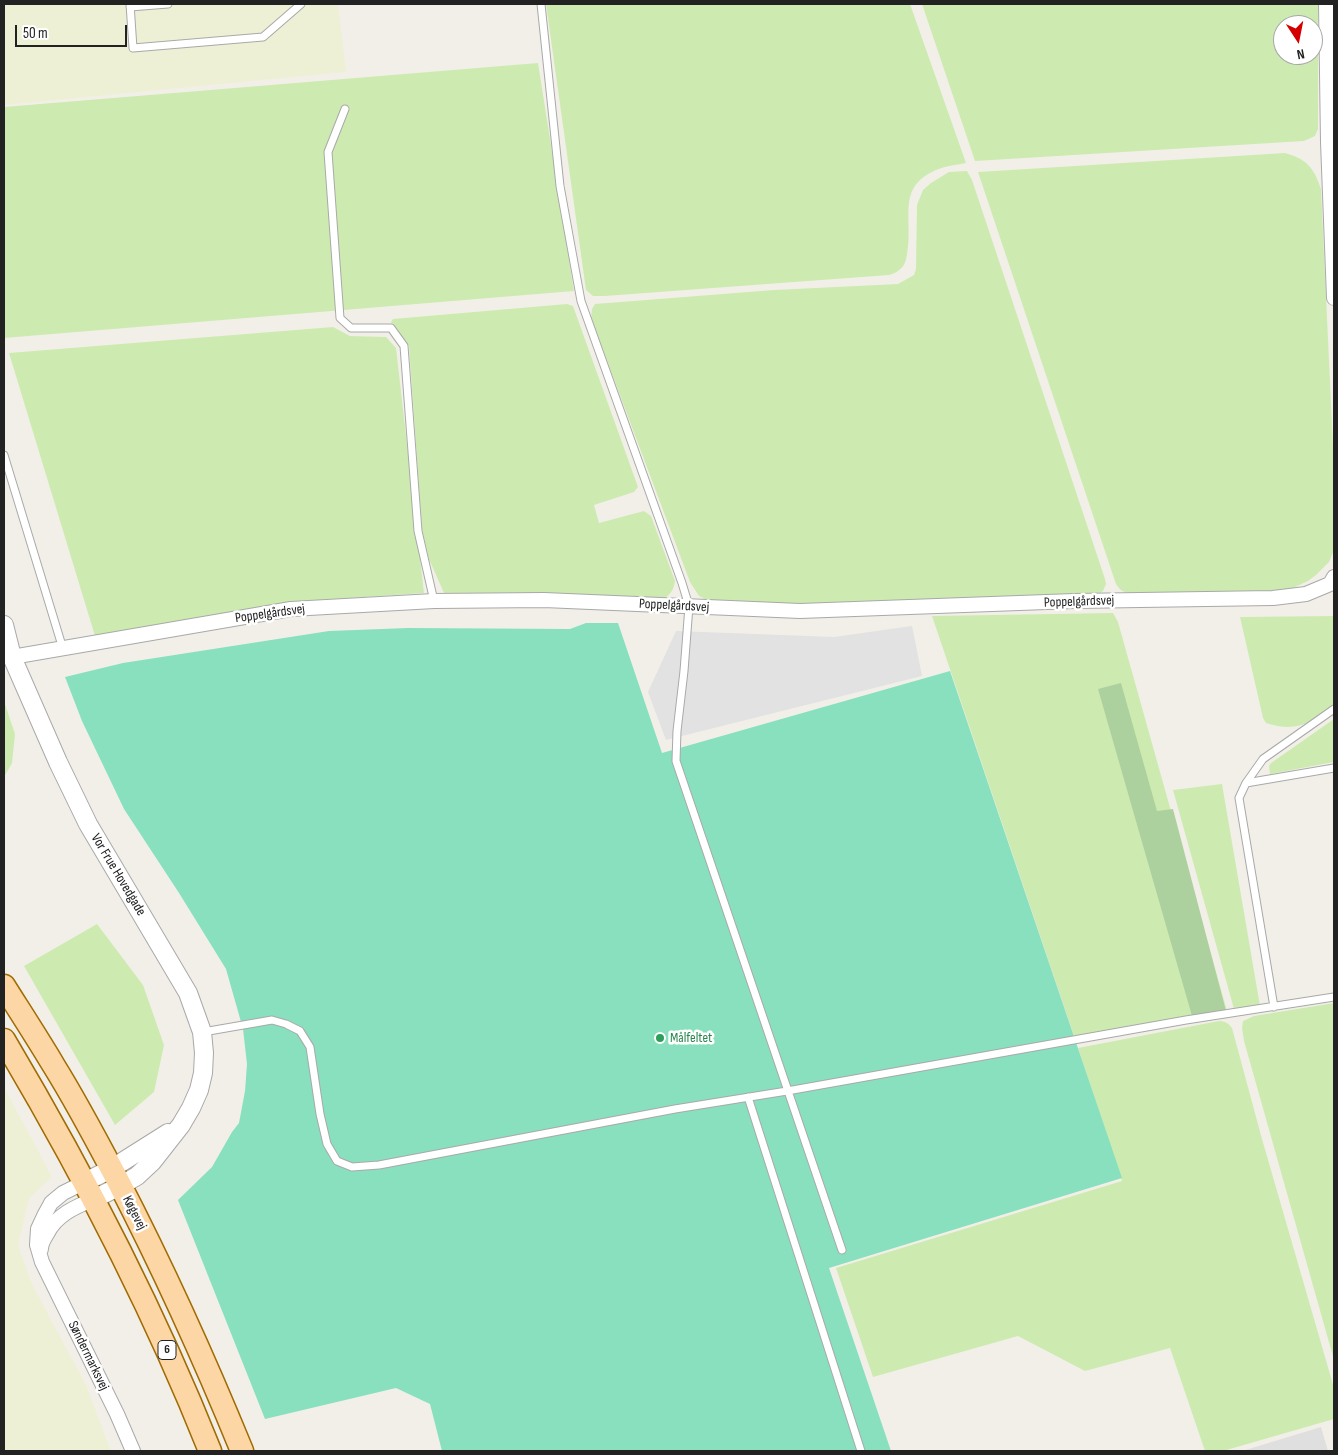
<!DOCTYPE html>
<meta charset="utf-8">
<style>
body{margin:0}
#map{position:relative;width:1338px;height:1455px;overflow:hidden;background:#f2efe9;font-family:"Sofia Sans Condensed",sans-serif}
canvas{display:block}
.frame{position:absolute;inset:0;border:5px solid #222;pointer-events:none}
.north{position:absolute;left:1273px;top:15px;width:50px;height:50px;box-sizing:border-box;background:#fff;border:1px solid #a7a7a7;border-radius:50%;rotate:169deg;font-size:14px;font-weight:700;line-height:20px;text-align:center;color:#222}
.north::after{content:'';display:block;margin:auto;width:18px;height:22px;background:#d40000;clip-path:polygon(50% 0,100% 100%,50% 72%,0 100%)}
.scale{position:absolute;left:15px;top:25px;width:112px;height:22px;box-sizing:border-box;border:2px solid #222;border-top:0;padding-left:6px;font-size:15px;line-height:18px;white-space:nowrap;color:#222;-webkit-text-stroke:4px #fff;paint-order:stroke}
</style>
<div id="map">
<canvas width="1338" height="1455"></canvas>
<div class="frame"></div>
<div class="north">N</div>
<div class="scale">50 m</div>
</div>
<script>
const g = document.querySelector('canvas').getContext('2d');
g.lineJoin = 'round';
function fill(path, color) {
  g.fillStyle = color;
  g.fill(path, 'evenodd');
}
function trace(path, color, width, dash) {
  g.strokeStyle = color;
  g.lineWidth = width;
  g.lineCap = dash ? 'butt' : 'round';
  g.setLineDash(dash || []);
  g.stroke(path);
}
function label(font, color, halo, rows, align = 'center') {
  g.font = font + ' "Sofia Sans Condensed",sans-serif';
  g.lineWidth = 5;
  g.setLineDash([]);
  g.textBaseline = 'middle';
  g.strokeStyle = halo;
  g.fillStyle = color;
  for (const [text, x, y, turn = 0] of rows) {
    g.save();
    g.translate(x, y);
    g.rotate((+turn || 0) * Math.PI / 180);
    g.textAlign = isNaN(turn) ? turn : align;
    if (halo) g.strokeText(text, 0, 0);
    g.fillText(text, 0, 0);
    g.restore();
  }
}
fill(new Path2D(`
 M1321 1427 1328 1451H1241H1242Z`), '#e0dfdf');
fill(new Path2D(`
 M4 4H338L346 72 4 105Z
 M4 1087 52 1177 29 1199 18 1245 31 1282 86 1385 111 1451H4Z`), '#eef0d5');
fill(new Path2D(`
 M546 4H910L966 163C956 165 945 166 936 170 895 188 914 219 907 254 906 260 905 266 899 270 896 273 892 274 889 275L605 296H593L586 290Z
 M922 4H1318V129L1315 136 1304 141 975 161ZM1283 25H1313V55H1283Z
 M538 63 574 291 4 338V107Z
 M1285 153C1307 159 1314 168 1321 189L1334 468V550L1329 562 1316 575 1308 581 1284 592 1131 594C1124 592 1120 591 1116 584L978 172Z
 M967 171 972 180 1105 579 1106 584 1103 591 1100 593 766 605 709 601 699 596 690 582 591 318 592 309 595 304 774 290 898 284 914 275 916 269 917 205 923 190 931 183 949 172Z
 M567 304 573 306 638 487 634 492 594 505 599 523 644 511 651 516 675 581C674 590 670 595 662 600L444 593 429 559 422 530 409 346 392 325 391 322 393 319Z
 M333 327 350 336 386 337 396 348 424 593 290 602 95 636 9 353Z
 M1113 613 1118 622 1227 1011 1074 1036 932 616Z
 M1334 616V707C1310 723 1296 733 1266 723L1263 718 1240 617Z
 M4 701 15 734 12 763 4 777Z
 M1334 719V762L1270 774 1269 766 1271 763Z
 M1222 784 1260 1006 1234 1009 1173 790Z
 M97 924 143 985 164 1045 154 1092 115 1125 24 966Z
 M1334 1003V1360L1244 1041 1242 1028 1243 1021 1254 1016Z
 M1219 1021C1225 1021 1228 1023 1232 1028L1262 1139 1334 1388V1419L1223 1451H1205L1170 1348 1085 1371 1018 1336 873 1377 836 1268 1122 1181 1078 1048Z`), '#cdebb0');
fill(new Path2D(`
 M1121 683 1157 811 1173 809 1226 1011 1192 1016 1098 689Z`), '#add19e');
fill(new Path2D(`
 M586 623H618L662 753 950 671 1122 1178 829 1268 891 1451H442L430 1404 396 1388 265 1419 178 1200 212 1167 232 1132 239 1123 245 1091 247 1064 243 1029 226 969 179 893 124 809 82 721 65 677 123 663 329 631 408 628 570 629Z`), '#88e0be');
fill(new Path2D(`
 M912 626 922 676 666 740 648 692 676 631 834 637Z`), '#e2e2e2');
const service = new Path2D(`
 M130 4 133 48 263 37 301 4
 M541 4 560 186 581 301 682 583 689 606 684 671 677 731 676 761 842 1250
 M130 7 168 4
 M345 109 328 152 340 318 351 328H391L404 346 418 531 434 601
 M4 455 63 649
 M1246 783 1263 759 1334 709
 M1274 1007 1239 798 1246 783 1334 768
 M203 1032 272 1020 286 1024 300 1031 310 1047 320 1114 327 1144 337 1161 352 1167 379 1165 675 1109 787 1091 1186 1020 1334 997
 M748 1097 861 1451`);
const minor = new Path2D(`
 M1326 4 1328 142 1334 298
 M12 657 291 609 434 601 544 600 800 611 1074 601 1273 598 1306 594 1330 584 1334 577
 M85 1182 63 1193 51 1203 45 1214 38 1229 37 1245 42 1262 117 1414 133 1451
 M41 1249C41 1243 44 1239 47 1234 56 1215 75 1207 94 1199`);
const tertiary = new Path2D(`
 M4 625 12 657 58 762 88 824 188 993 202 1032 204 1053 203 1073 199 1090 191 1108 181 1125 152 1162 137 1176 120 1186 94 1199
 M85 1182 111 1169 168 1133`);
const primary = new Path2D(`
 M4 986C21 1013 38 1039 54 1066 77 1103 97 1141 117 1179 163 1268 204 1358 242 1451
 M4 1040C83 1173 153 1308 210 1451`);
trace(service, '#a9a9a9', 9);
trace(minor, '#a9a9a9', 16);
trace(tertiary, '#a9a9a9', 20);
trace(primary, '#a06b00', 25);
trace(service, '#fff', 7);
trace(minor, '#fff', 14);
trace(tertiary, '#fff', 18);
trace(primary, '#fcd6a4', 22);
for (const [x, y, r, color] of [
 [660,1038,5,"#2e9e5b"]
]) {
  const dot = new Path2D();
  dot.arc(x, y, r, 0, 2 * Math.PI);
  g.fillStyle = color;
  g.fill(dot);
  trace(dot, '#fff', 2);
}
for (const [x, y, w] of [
 [167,1350,18]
]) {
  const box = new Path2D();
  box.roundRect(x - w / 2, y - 9.5, w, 19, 4);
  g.fillStyle = '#fff';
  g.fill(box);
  trace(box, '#222', 1);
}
label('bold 12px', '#222', null, [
 ["6",167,1350]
]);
label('14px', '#222', '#fff', [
 ["Poppelgårdsvej",1079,602,-2],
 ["Poppelgårdsvej",674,606,3],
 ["Poppelgårdsvej",270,614,-8],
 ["Vor Frue Hovedgade",118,875,59],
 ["Køgevej",134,1213,63],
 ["Søndermarksvej",88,1356,64]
]);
label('14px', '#27864d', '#fff', [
 ["Målfeltet",670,1038]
], 'left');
</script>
